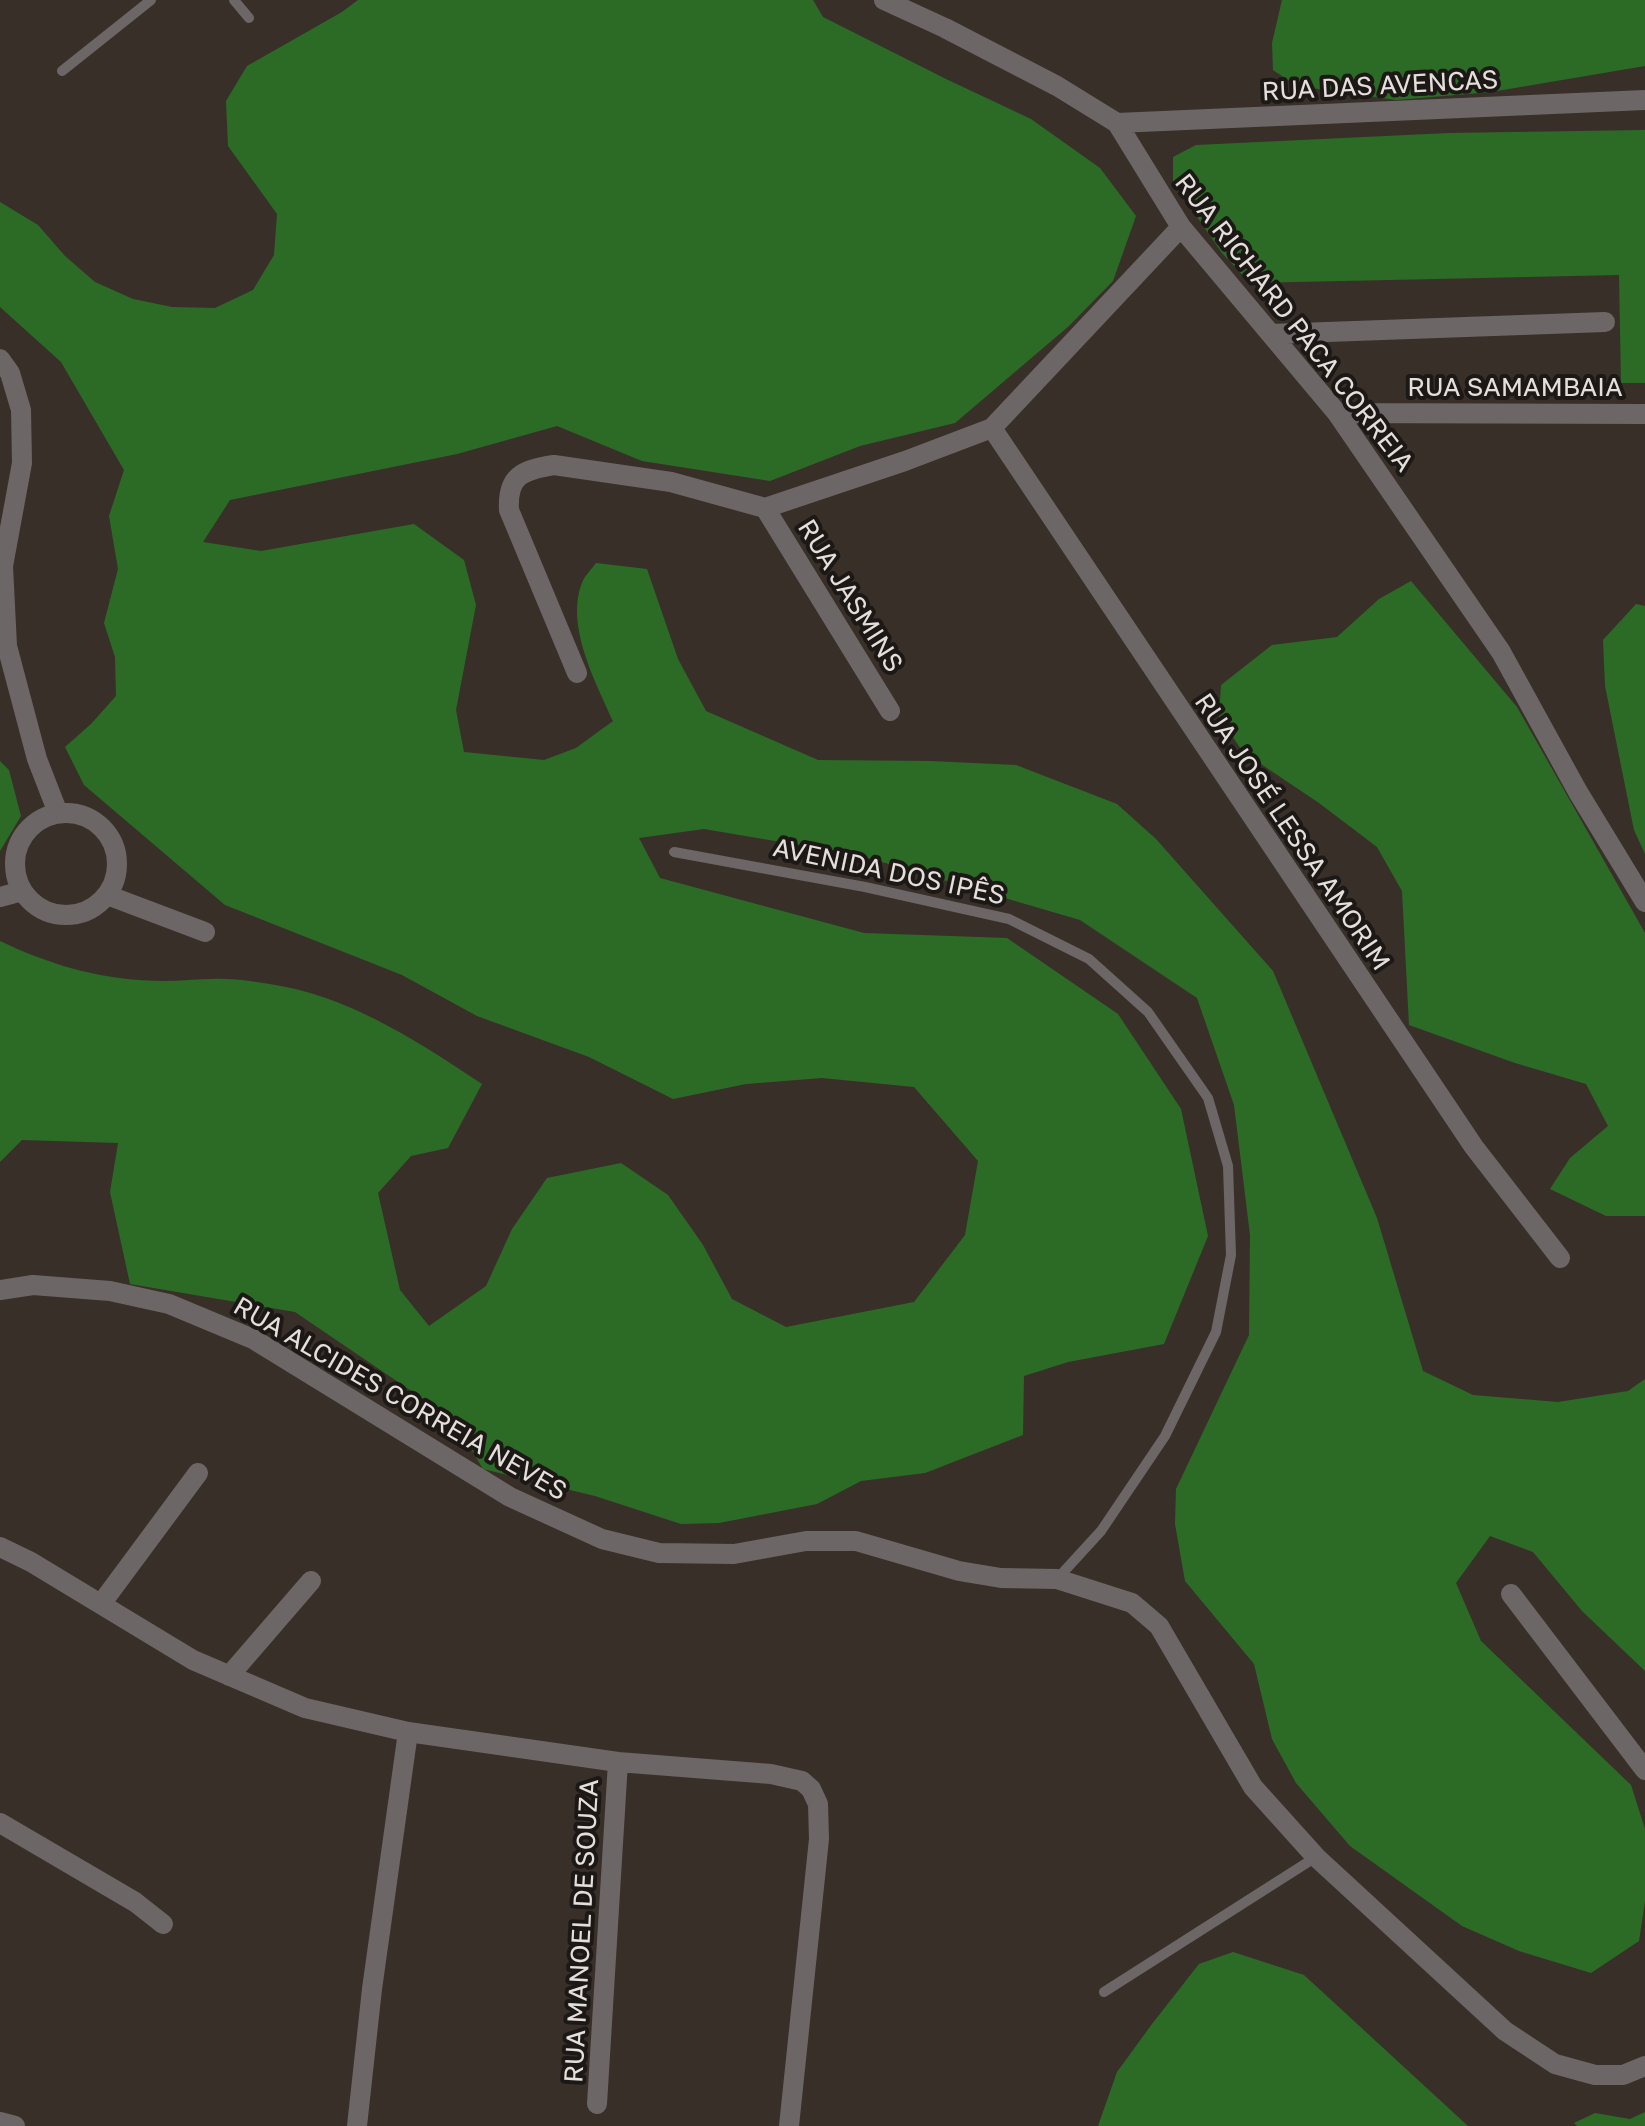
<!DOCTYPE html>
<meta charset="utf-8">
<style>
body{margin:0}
canvas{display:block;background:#382f29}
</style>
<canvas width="1645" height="2126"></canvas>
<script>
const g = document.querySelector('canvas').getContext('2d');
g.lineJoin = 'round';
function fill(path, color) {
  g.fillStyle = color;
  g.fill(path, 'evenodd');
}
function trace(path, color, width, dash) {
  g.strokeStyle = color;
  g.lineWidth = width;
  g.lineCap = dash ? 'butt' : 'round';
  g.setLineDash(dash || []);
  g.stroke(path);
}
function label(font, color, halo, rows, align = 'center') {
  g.font = font + ' "Golos Text",sans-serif';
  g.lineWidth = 8;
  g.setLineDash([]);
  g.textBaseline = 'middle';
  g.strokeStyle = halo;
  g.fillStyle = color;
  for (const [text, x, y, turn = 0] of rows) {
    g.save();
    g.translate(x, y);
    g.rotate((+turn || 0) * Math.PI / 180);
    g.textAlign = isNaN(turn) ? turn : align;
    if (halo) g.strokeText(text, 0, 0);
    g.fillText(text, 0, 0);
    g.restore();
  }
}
fill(new Path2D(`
 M358 0H813L823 17 946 79 1031 119 1100 168 1136 216 1113 281 1069 326 955 423 860 446 770 481 642 461 557 426 457 454 230 500 203 542 261 551 414 524 464 560 476 605 456 710 464 752 544 760 576 748 613 721C596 683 565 625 582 583 584 576 592 569 596 563L647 569 678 659 706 711 818 760 930 761 1016 765 1117 804 1156 839 1273 971 1377 1218 1423 1371 1473 1395 1558 1402 1628 1391 1645 1379V1671L1582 1611 1533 1552 1490 1536 1456 1583 1481 1641 1631 1785 1645 1829V1901L1639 1941 1591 1973 1519 1951 1462 1926 1350 1846 1296 1783 1272 1739 1254 1664 1185 1581 1175 1524 1176 1489 1249 1335 1250 1235 1234 1105 1197 998 1080 920 858 855 704 829 639 838 660 878 864 933 1007 938 1118 1014 1181 1109 1208 1236 1164 1344 1068 1362 1024 1376 1023 1435 925 1473 861 1481 817 1504 719 1523 681 1524 595 1496 483 1469 454 1420 295 1312 130 1284 110 1192 118 1143 22 1140 0 1162V941C52 966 106 981 164 981 181 981 197 979 213 979 236 978 263 983 286 987 358 1002 422 1044 482 1084L448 1148 411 1156 378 1193 400 1290 429 1326 486 1286 512 1229 547 1178 621 1163 668 1195 703 1245 732 1299 786 1327 914 1302 965 1235 978 1161 914 1087 822 1078 746 1084 673 1099 589 1057 477 1016 402 975 225 905 84 785 65 747 91 724 116 696 115 657 104 623 118 569 109 516 124 470 61 362 0 307V202L38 225 65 256 95 282 133 299 172 307 215 308 253 290 274 255 277 214 228 146 226 101 247 66 342 12Z
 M1282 0H1645V66L1491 92 1396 100 1297 86 1273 70 1272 43Z
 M1645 130V383H1621L1619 275 1250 283 1222 253 1173 182V157L1196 145 1449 133Z
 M1411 581 1517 707 1645 933V1216H1606L1550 1189 1570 1158 1608 1126 1586 1084 1515 1063 1409 1025 1402 891 1377 847 1319 803 1243 752 1219 717 1221 685 1272 645 1337 637 1379 599Z
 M1636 604 1645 606V854L1634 830 1605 686 1603 640Z
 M0 761 9 770 21 816 0 851Z
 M1233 1952 1304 1975 1468 2126H1098L1117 2072 1152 2024 1199 1964Z
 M1645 2112V2126H1577L1574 2123 1595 2113 1630 2119Z`), '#2c6b26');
trace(new Path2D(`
 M234 0 249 18
 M62 71 151 0
 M674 852 865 887 1009 919 1089 959 1148 1012 1208 1098 1228 1166 1231 1255 1216 1332 1165 1436 1101 1531 1057 1579
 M1104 1992 1316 1857`), '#6c6666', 10);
trace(new Path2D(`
 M884 0 945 28 1057 86 1117 123 1181 227 1337 413 1501 652 1578 792 1645 902
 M1117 123 1645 100
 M1271 334 1605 322
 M0 359 10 373 21 410 22 463 3 566 7 646 37 759 58 813
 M1337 413 1645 414
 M992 428 1474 1147 1560 1258
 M765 508 890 711
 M577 673 509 510C507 476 522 470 554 465L671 482 765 508 905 461 992 428 1181 227
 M15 864a51 51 0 1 1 102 0a51 51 0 1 1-102 0Z
 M107 895 205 932
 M0 897 22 891
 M0 1290 33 1285 110 1291 169 1304 253 1339 510 1497 602 1539 659 1553 734 1554 806 1541H856L959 1571 1001 1578 1057 1579 1132 1603 1159 1626 1253 1787 1316 1857 1505 2031 1555 2064 1595 2075H1623L1645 2066
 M0 1547 31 1562 193 1660 305 1708 408 1732 618 1762 771 1774 802 1781 811 1789 818 1804 819 1839 789 2126
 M1511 1594 1645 1770
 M101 1604 198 1473
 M229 1676 311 1581
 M0 1823 135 1902 163 1924
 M597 2104 618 1762
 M0 2122 15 2126
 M357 2126 372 1989 408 1732`), '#6c6666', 20);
label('26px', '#e5dfdb', '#1c1816', [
 ["RUA DAS AVENCAS",1380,86,-3],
 ["RUA RICHARD PACA CORREIA",1294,323,52],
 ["RUA SAMAMBAIA",1515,388],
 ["RUA JASMINS",850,596,58],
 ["RUA JOSÉ LESSA AMORIM",1292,832,56],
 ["AVENIDA DOS IPÊS",889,872,12],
 ["RUA ALCIDES CORREIA NEVES",400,1399,30],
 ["RUA MANOEL DE SOUZA",582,1931,-87]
]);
</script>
